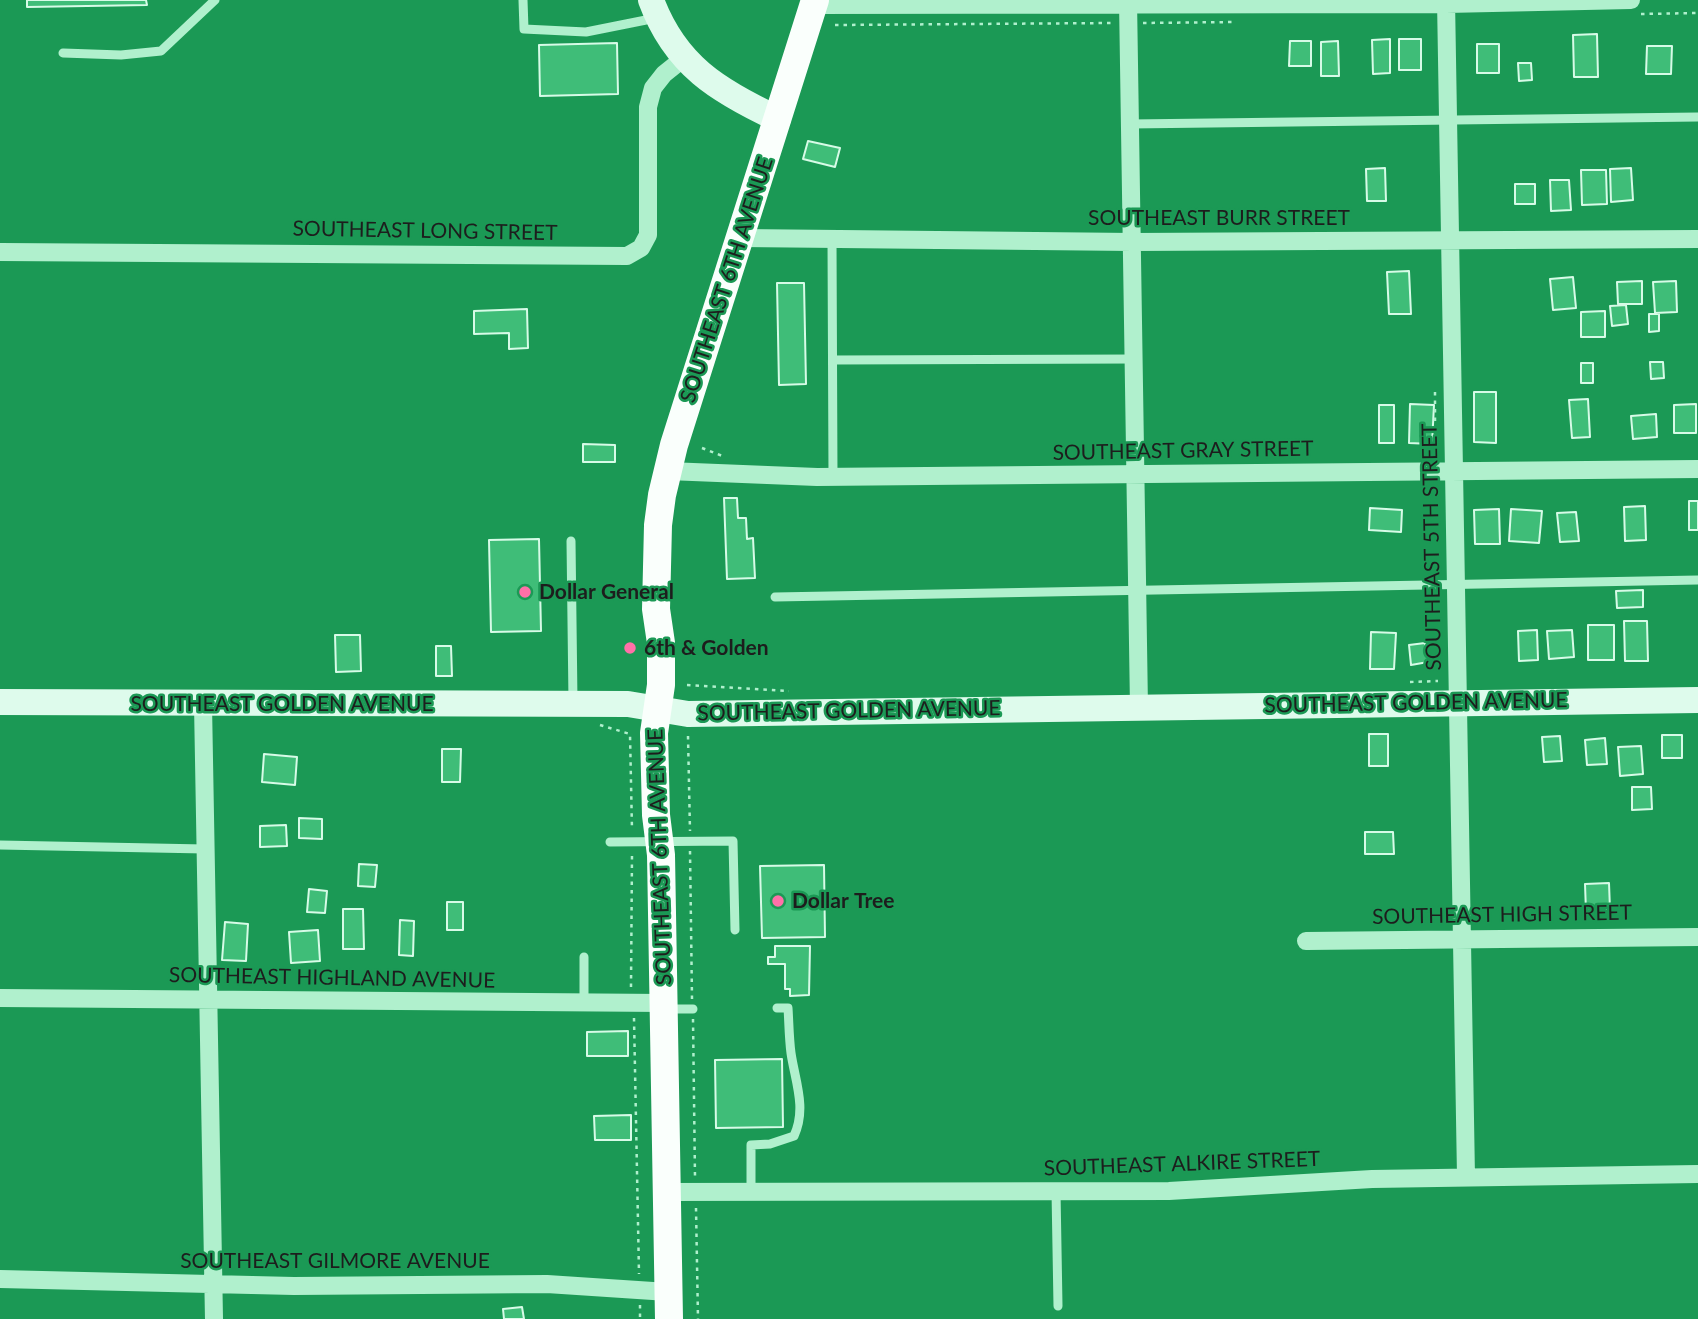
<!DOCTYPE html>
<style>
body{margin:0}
canvas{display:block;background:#1b9955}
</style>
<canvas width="1698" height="1319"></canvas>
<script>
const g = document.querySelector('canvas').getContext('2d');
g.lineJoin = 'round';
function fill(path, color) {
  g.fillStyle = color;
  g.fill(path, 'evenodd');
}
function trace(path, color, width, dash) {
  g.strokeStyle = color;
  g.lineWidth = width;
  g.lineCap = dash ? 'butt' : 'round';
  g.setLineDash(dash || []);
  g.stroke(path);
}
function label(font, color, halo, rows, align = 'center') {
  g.font = font + ' Lato,sans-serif';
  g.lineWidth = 5;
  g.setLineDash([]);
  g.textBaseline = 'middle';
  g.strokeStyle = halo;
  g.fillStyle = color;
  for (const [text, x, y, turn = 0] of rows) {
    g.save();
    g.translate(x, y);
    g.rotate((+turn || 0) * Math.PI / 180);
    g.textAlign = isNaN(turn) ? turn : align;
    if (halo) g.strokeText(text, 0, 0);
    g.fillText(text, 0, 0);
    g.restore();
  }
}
const building = new Path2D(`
 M27 0H146L147 5 27 7Z
 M1597 34 1598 77H1574L1573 35Z
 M1390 39V73L1373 74 1372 40Z
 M1399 39H1421V70H1399Z
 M1290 41H1311V66H1289Z
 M1338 41 1339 76H1321V42Z
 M617 43 618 94 540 96 539 45Z
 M1477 44H1499V73H1477Z
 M1647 46H1672L1671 74H1646Z
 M1518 63H1531L1532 80 1519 81Z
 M808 141 840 148 835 167 803 159Z
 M1385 168 1386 201H1367L1366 169Z
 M1631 168 1633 200 1611 202 1610 169Z
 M1581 170H1606L1607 204 1582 205Z
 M1550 180H1569L1571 210 1551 211Z
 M1515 184H1535V204H1515Z
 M1409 271 1411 314H1389L1387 272Z
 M1573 277 1576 308 1553 310 1550 279Z
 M1642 281V304H1618L1617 282Z
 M1676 281 1677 312 1655 313 1653 282Z
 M777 283H804L806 384 779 385Z
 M1626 305 1628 324 1612 326 1610 306Z
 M527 309 528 348 509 349V333L474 334V311Z
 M1605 311V337H1581V312Z
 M1649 314H1659V331L1649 332Z
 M1650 362H1663L1664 378 1651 379Z
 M1581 363H1593V383H1581Z
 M1474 392H1496V443L1474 442Z
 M1588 399 1590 437 1572 438 1569 400Z
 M1410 404 1434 405 1432 444 1409 443Z
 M1696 404V433H1674V405Z
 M1379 405H1394V443H1379Z
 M1656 414 1657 437 1633 439 1631 416Z
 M583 444 615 445V462H583Z
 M724 498H737L738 518H746L747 539 753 538 755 578 727 579Z
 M1689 501H1698V530H1689Z
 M1645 506 1646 540 1625 541 1624 507Z
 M1370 508 1402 510 1401 532 1369 530Z
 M1499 509 1500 544H1475L1474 510Z
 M1511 509 1542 511 1539 543 1509 541Z
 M1576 512 1579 541 1560 542 1557 513Z
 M539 539 541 631 491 632 489 540Z
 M1643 590V607L1617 608 1616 591Z
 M1624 621H1647L1648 661H1625Z
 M1588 625H1614V660H1588Z
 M1537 630 1538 660 1519 661 1518 631Z
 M1572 630 1574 657 1549 659 1547 631Z
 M1371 632 1396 633 1394 669H1370Z
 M335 635H360L361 671 336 672Z
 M1425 643 1428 662 1411 665 1409 645Z
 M436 646H451L452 676H436Z
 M1369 734H1388V766H1369Z
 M1662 735H1682V758H1662Z
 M1560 736 1562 761 1544 762 1542 737Z
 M1605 738 1607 764 1587 765 1585 740Z
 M1641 746 1643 774 1620 776 1618 747Z
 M442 749H461L460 782H442Z
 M264 754 297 757 295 785 262 782Z
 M1632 787H1651L1652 809 1632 810Z
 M299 818 322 819V839L299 838Z
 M286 825 287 846 260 847V826Z
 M1365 832H1393L1394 854H1365Z
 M359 864 377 865 375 887 358 886Z
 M824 865 825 937 762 938 760 866Z
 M1609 883 1610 910 1586 912 1585 884Z
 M309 889 327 891 325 913 307 912Z
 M447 902H463V930H447Z
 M343 909H363L364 949H343Z
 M400 920 414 921 413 956 399 955Z
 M225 922 248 924 246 961 222 960Z
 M318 930 320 961 291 963 289 932Z
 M775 946H810L809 995 790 996V989H785V964H768V957H775Z
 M628 1031V1056H587V1032Z
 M782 1059 783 1127 716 1128 715 1060Z
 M631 1115V1140H595L594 1116Z
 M522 1307 524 1319H504L503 1309Z`);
fill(building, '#3fbd78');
trace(building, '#d7fbe7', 2);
trace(new Path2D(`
 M1641 14 1698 13
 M1143 23 1235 22
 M835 25 1112 23
 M1435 392V455
 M702 448 725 457
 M1410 682 1438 681
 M687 685 789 691
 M600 725 630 734 632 830
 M688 736 690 831
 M690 851 692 999
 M631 987 632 854
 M634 1018 639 1274
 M693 1019 695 1177
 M696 1208 698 1319
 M640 1305V1319`), '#b0f0cd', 2.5, [3.5, 5]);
trace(new Path2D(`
 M523 0 524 29 586 32 656 18
 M63 53 121 55 161 51 215 0
 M1130 124 1698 117
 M832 240 833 477
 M833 360 1134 359
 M571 541 573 702
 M775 597 1698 580
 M610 842 733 841 735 930
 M0 845 205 849
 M584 957V1004
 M666 1009H693
 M751 1191V1145L770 1144 794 1136C807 1108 795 1081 791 1053 789 1038 789 1023 788 1008H777
 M1056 1191 1058 1306`), '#b0f0cd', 9);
trace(new Path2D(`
 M1128 0 1139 707
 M1446 0 1466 1176
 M813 5 1446 4 1631 0
 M741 238 1133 242 1698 239
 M0 252 627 256 641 248 648 235V107L653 88 664 74 684 58
 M668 471 817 477 1698 469
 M203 704 214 1319
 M1306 941 1698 937
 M0 998 664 1003
 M667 1192 1169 1191 1372 1179 1698 1174
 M0 1279 294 1286 547 1284 668 1292`), '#b0f0cd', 18);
trace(new Path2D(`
 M651 0C675 65 718 91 778 119
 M0 702 628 704 688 714 1698 700`), '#defbec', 26);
trace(new Path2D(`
 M669 1319 661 855 656 815 654 733 661 685V643L656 609 658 525 662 495 674 445 815 0`), '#fafffc', 28);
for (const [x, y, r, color] of [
 [525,592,7,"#ff70a8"],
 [630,648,7,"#ff70a8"],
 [778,901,7,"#ff70a8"]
]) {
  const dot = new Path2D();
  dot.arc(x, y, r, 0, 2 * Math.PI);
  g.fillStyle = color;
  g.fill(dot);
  trace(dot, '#1b9955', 2.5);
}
label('21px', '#1d1d1d', '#1b9955', [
 ["SOUTHEAST BURR STREET",1219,218],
 ["SOUTHEAST LONG STREET",425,231,1],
 ["SOUTHEAST 6TH AVENUE",727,280,-72],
 ["SOUTHEAST GRAY STREET",1183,451,-1],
 ["SOUTHEAST 5TH STREET",1432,547,-91],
 ["SOUTHEAST GOLDEN AVENUE",1416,703,-1],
 ["SOUTHEAST GOLDEN AVENUE",282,704],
 ["SOUTHEAST GOLDEN AVENUE",849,711,-1],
 ["SOUTHEAST 6TH AVENUE",660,857,-92],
 ["SOUTHEAST HIGH STREET",1502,915,-1],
 ["SOUTHEAST HIGHLAND AVENUE",332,978,1],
 ["SOUTHEAST ALKIRE STREET",1182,1164,-2],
 ["SOUTHEAST GILMORE AVENUE",335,1261]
]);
label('bold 21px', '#1d1d1d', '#1b9955', [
 ["Dollar General",539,592],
 ["6th & Golden",644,648],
 ["Dollar Tree",792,901]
], 'left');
</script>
